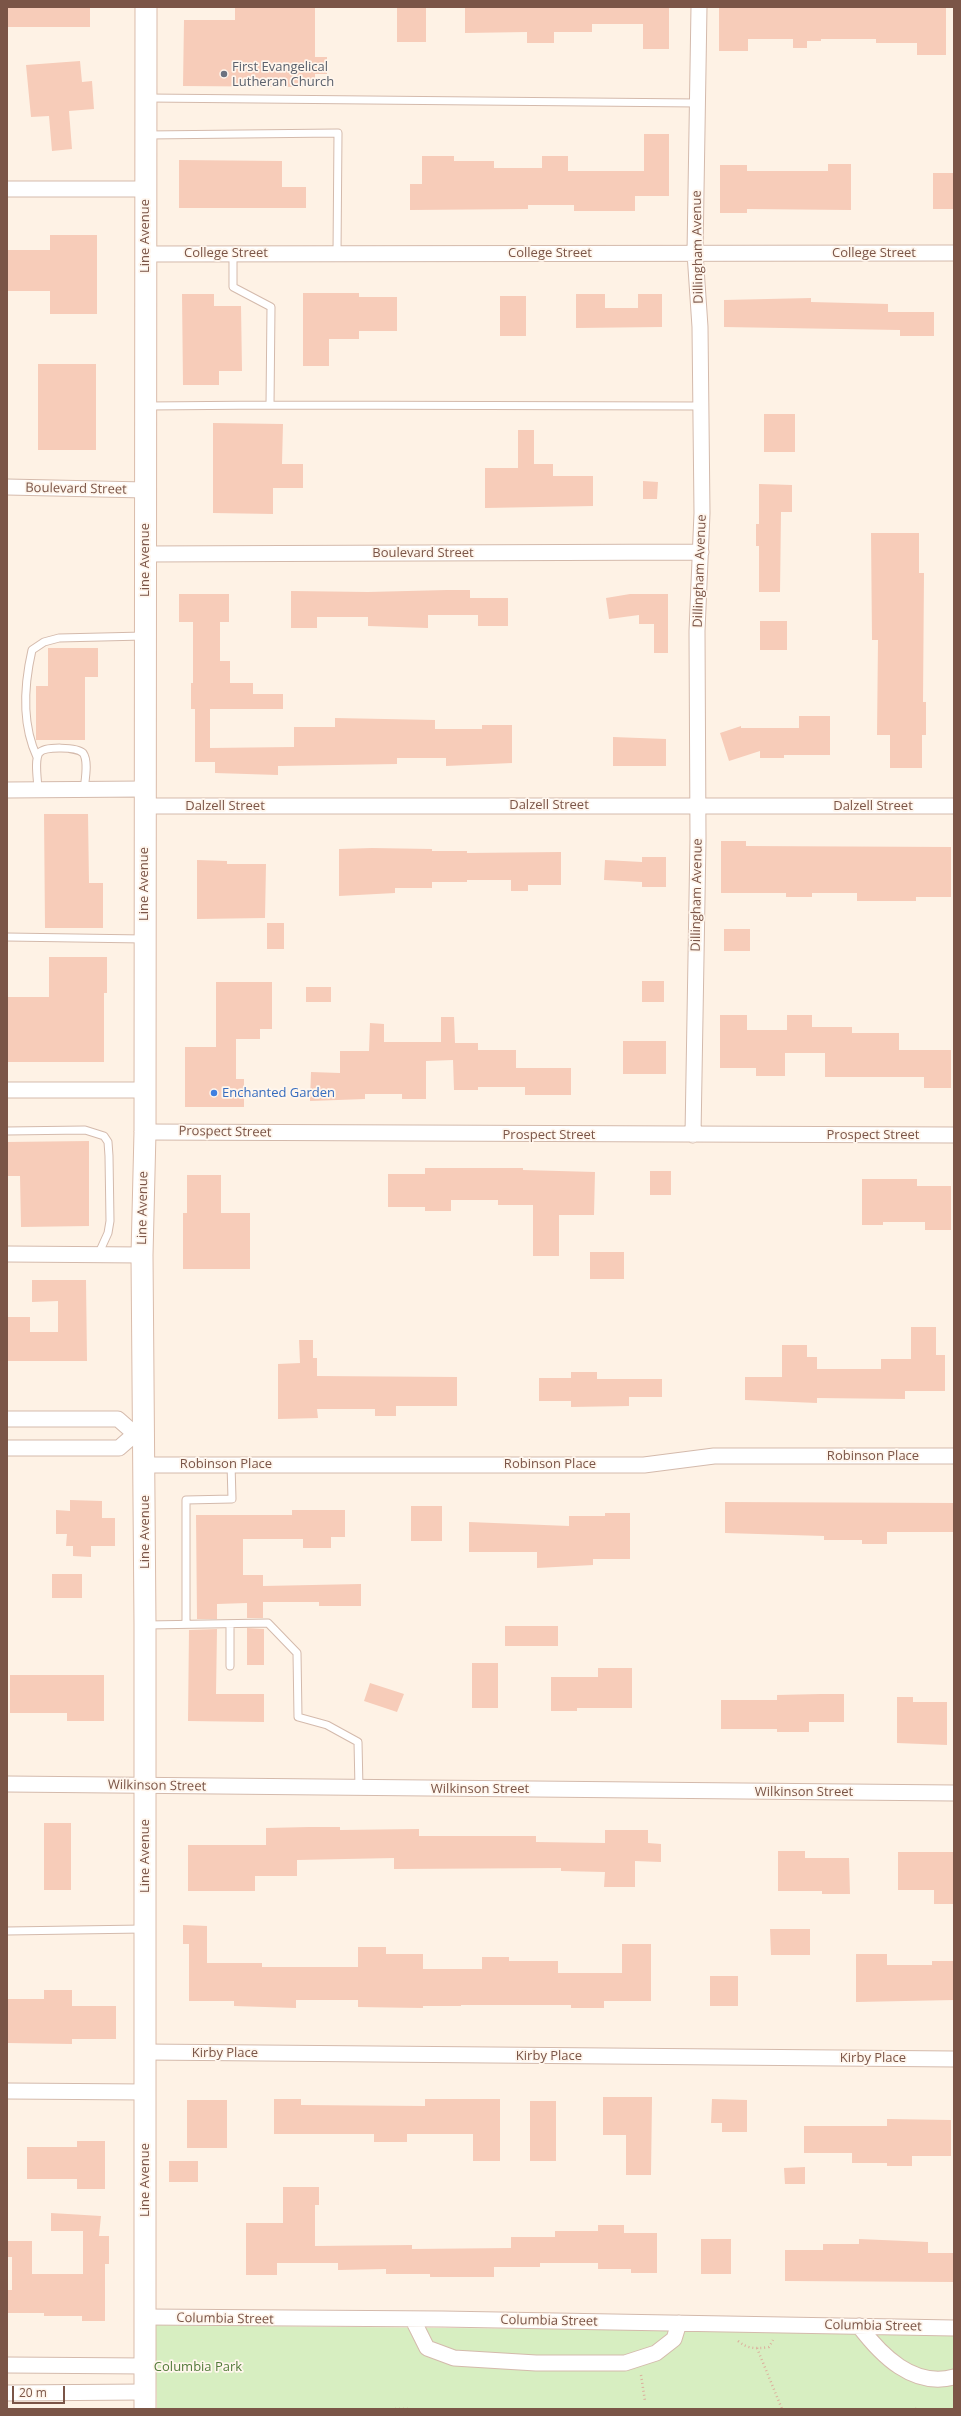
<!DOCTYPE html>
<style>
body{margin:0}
#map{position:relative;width:961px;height:2416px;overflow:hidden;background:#fef2e5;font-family:"Open Sans",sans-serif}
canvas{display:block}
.frame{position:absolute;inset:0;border:8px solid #7b5547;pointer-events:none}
.scale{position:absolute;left:12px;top:2386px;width:53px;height:18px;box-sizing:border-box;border:2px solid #7b5547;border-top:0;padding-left:5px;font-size:12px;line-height:14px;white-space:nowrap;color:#7b5547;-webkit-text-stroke:3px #fff6ed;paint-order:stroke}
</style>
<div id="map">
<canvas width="961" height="2416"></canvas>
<div class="frame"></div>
<div class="scale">20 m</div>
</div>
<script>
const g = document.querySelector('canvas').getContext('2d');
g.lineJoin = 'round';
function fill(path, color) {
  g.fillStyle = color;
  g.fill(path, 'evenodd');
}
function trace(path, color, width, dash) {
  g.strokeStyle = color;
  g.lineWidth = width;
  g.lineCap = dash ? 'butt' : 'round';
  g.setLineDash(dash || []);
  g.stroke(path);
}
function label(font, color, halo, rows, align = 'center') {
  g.font = font + ' "Open Sans",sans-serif';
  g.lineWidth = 3.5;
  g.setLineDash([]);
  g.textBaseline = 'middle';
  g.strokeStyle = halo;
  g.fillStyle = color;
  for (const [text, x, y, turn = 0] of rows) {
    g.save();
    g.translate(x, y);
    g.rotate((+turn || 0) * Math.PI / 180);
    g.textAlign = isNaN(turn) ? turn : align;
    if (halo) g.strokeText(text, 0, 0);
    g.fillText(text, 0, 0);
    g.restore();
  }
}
fill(new Path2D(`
 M155 2325 954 2333V2409H157Z`), '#d7eec1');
fill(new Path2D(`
 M7 7H90V27H7Z
 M235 7H315V57H327V74H315V87L183 86 184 20H235Z
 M397 7H426V42H397Z
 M465 7H669V49H643V24H592V32H554V43H527V32L465 33Z
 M719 7H946V55H917V43H876V39H821V41H807V48H793V39H748V51H719Z
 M80 61 82 82 92 81 94 109 69 111 72 149 52 151 49 116 31 117 26 65Z
 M644 134H669V196H635V211H574V205H528V209L410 210V184H422V156H454V161H494V168H542V156H568V171H644Z
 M179 160 282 161V187H306V208H179Z
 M828 164H851V210L747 209V213H720V165H747V171H828Z
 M933 173H954V209H933Z
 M50 235H97V314H50V291H7V250H50Z
 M303 293H359V297H397V331H359V339H329V366H303Z
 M182 294H214V306H241L242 371H219V385H183Z
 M576 294H605V308H638V294H662V327L576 328Z
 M500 296H526V336H500Z
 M811 298V302L888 304V312H934V336H900V330L724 327V300Z
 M38 364H96V450H38Z
 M764 414H795V452H764Z
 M213 423 283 424 282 464H303V488H273V514L213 513Z
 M518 430H534V464H553V476H593V506L485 508V468H518Z
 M643 481 658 482 657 499H643Z
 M759 484 792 485V512H781L780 592H759V546H756V524H759Z
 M871 533H919V573H924L923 702H926V735H922V768H890V735H877L878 640H872Z
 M447 590H470V598H508V626H478V615H428V628L368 626V617H317V628H291V591L368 592Z
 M179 594H229V622H220V661H230V683H253V694H283V709H210V748L294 747V727H335V718L435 720V729H482V725H512V763L446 766V758H397V764L278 766V775L215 773V762H195V709H191V683H193V622H179Z
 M630 594H668V653H654V624H639V615L609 619 606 598Z
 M760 621H787V650H760Z
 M48 648H98V677H85V740H36V686H48Z
 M799 716H830V755H784V758H760V751L729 761 720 733 741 726V728H799Z
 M613 737 666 739V766H613Z
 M44 814H88L89 883H103V928H45Z
 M721 841H746V846L951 847V897H916V901H857V893H812V897H786V893H721Z
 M372 848 432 849V851H467V853L561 852V885H528V891H511V880H467V882H432V888H395V893L339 896V849Z
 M642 857H666V887H642V882L604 880 605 860 642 862Z
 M197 860 227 861V864H266L265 918 197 919Z
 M267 923H284V949H267Z
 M724 929H750V951H724Z
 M49 957H107V993H104V1062H7V997H49Z
 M642 981H664V1002H642Z
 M216 982H272V1029H260V1039H236V1079H244V1107H185V1047H216Z
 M306 987H331V1002H306Z
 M720 1015H747V1030H787V1015H812V1027H852V1033H899V1050H951V1088H924V1077H825V1053H785V1076H756V1068H720Z
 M441 1017H454L455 1043H478V1050H516V1068H571V1095H525V1087H478V1090H454L453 1060 426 1061V1099H402V1094H365V1099L310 1101 311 1072 340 1073V1051H369L370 1023 384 1024V1042H441Z
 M623 1041H666V1074H623Z
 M89 1141V1226L21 1227 20 1176H8L7 1142Z
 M425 1168H523V1170L595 1172 594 1215H559V1256H533V1205H498V1200H451V1211H425V1207H388V1174H425Z
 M650 1171H671V1195H650Z
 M187 1175H221V1213H250V1269H183V1213H187Z
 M862 1179H917V1186H951V1230H925V1222H883V1225H862Z
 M590 1252H624V1279H590Z
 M32 1280H86L87 1361H7V1317H30V1332H58V1301L32 1302Z
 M911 1327H936V1355H945V1391H905V1399L817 1398V1403L745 1400V1377H782V1345H807V1357H817V1369H881V1359H911Z
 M299 1340H313V1358H317V1376L457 1377V1406H396V1416H375V1409H317L318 1418 278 1419V1364L300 1363Z
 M571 1372H597V1379H662V1397H629V1406L571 1407V1401H539V1378H571Z
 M70 1500 102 1501V1518H115V1546H91V1557L73 1556V1546H66L67 1534H56V1510L70 1511Z
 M725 1502 954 1503V1532H887V1544H862V1540H824V1536L725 1533Z
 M411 1506H442V1541H411Z
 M292 1510H345V1537H331V1548H303V1539H243V1575H263V1586L361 1584V1606H319V1602H263V1618H247V1603L217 1604V1619H197L196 1515H292Z
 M605 1513H630V1559H593V1565L537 1568V1552H469V1522L569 1526V1516H605Z
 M52 1574H82V1598H52Z
 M505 1626H558V1646H505Z
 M247 1628 264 1629V1665H247Z
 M217 1629 216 1694H264V1722L188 1721 189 1630Z
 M472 1663H498V1708H472Z
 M598 1668H632V1708H577V1711H551V1677H598Z
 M10 1675H104V1721H67V1713H10Z
 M370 1683 404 1694 397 1712 364 1701Z
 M821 1694H844V1722H809V1732H777V1729H721V1700H777V1695Z
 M897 1697H913V1702H947V1745L897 1743Z
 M44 1823H71V1890H44Z
 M309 1827H340V1830L419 1829V1836H536V1842L605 1843V1830H648V1843L661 1844V1862L635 1861V1887H604L605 1872 561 1871V1868L394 1869V1858L297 1860V1876H255V1891H188V1845H266V1828Z
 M778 1851H805V1858H849L850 1894H822V1891H778Z
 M898 1852H954V1904H934V1890H898Z
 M183 1925 207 1926V1963H262V1967H358V1947H386V1954H423V1969H482V1957H509V1961H558V1973H622V1944H651V2001H604V2008H571V2005H461V2006H423V2008L358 2007V2000H296V2008L234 2006V2001H189V1944H183Z
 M770 1929H810V1955H771Z
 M856 1954H887V1965H932V1961H954V2000L856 2002Z
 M710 1976H738V2006H710Z
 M44 1990H72V2006H116V2039H72V2044L7 2043V1999H44Z
 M603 2097H652L651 2175H626V2135H603Z
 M274 2099H301V2105L425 2106V2099H500V2161H473V2134H407V2142H374V2134H274Z
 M712 2099 747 2100V2132H722V2123H711Z
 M187 2100H227V2148H187Z
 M530 2101H556V2161H530Z
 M887 2119 951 2120V2156H912V2166H887V2163H852V2153H804V2126H887Z
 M77 2141H105V2189H77V2179H27V2147H77Z
 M169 2161H198V2182H169Z
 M805 2167V2184H785L784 2168Z
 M283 2187H319V2205H315V2246L412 2245V2249L511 2248V2237H555V2231H598V2225H624V2233H657V2273H631V2269H598V2263H540V2267H494V2277H430V2274H386V2269L338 2270V2263H277V2275H246V2223H283Z
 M51 2213 101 2216 99 2236H109V2264H105V2321H82V2316H44V2313H7V2290H12V2257H7V2241H32V2274H83V2231H51Z
 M701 2239H731V2274H701Z
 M859 2239 928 2242V2253H954V2282L785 2281V2250H823V2244H859Z`), '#f7ccb9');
const service = new Path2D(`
 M148 98 698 103
 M147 135 338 133 337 253
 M270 405 701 406
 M148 406 270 405 271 307 233 287V253
 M37 757C22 725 24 685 32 650L44 642 59 638 144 636
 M38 790C38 781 34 761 39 753 45 746 77 747 83 753 89 761 85 780 84 790
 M7 937 144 939
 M7 1131 85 1130 104 1136 108 1142 109 1156 110 1221 108 1233 98 1255
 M186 1624V1500L232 1499 231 1464
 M230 1624V1666
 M147 1625 268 1623 297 1653 298 1717 327 1725 358 1742 359 1788
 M7 1931 143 1929`);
const minor = new Path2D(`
 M7 189H145
 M145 254 954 253
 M7 487 145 490
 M145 554 701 552
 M7 790 144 789
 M144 806H954
 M7 1090H144
 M145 1132 954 1135
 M693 1135 698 839 697 631 702 513 700 327 695 253 699 7
 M7 1254 142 1255
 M7 1419H118L135 1434H145
 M7 1448H119L135 1434
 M145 1465H644L714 1456H954
 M7 1784 954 1793
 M145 2052 954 2059
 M7 2091 145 2092
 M145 2317 442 2319 954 2328
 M413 2320 427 2348 454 2358 536 2363H625L656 2353 674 2339 679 2323
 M859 2326C881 2355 913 2388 954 2377
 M7 2365 145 2366
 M7 2393 145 2392`);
const secondary = new Path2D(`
 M145 2409V1625L142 1255 145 1132 146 7`);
trace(service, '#d4baac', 9);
trace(minor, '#d4baac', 17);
trace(secondary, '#dabcab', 23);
trace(new Path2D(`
 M738 2341C748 2349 756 2349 769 2347L773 2340
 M757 2348 782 2409
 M641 2375 645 2401
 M395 2409H409
 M916 2409 917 2408`), '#dcaf9c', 2.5, [1, 3]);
trace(service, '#fff', 7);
trace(minor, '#fff', 15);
trace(secondary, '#fff', 21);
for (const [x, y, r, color] of [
 [224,74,4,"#6b7280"],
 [214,1093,4,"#3f7fe0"]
]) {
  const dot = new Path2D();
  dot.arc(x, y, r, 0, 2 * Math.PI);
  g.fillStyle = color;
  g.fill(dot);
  trace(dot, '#fff6ed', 1.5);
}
label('13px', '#5b616d', '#fff6ed', [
 ["First Evangelical",232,67],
 ["Lutheran Church",232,82]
], 'left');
label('13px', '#7b5547', '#fff6ed', [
 ["Line Avenue",145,236,-90],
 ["Dillingham Avenue",698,247,-91],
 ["College Street",226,253],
 ["College Street",550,253],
 ["College Street",874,253],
 ["Boulevard Street",76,489,1],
 ["Boulevard Street",423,553],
 ["Line Avenue",145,560,-90],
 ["Dillingham Avenue",700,571,-88],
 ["Dalzell Street",549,805],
 ["Dalzell Street",225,806],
 ["Dalzell Street",873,806],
 ["Line Avenue",144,884,-90],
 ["Dillingham Avenue",697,895,-89],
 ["Prospect Street",225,1132,1],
 ["Prospect Street",549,1135],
 ["Prospect Street",873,1135],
 ["Line Avenue",143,1208,-89],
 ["Robinson Place",873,1456],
 ["Robinson Place",226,1464],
 ["Robinson Place",550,1464],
 ["Line Avenue",145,1532,-90],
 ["Wilkinson Street",157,1786,1],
 ["Wilkinson Street",480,1789],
 ["Wilkinson Street",804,1792],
 ["Line Avenue",145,1856,-90],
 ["Kirby Place",225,2053],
 ["Kirby Place",549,2056],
 ["Kirby Place",873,2058],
 ["Line Avenue",145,2180,-90],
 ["Columbia Street",225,2319,1],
 ["Columbia Street",549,2321,1],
 ["Columbia Street",873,2326,1]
]);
label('13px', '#366cbe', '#fff6ed', [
 ["Enchanted Garden",222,1093]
], 'left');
label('13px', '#537b3b', '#fff6ed', [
 ["Columbia Park",198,2367]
]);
</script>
